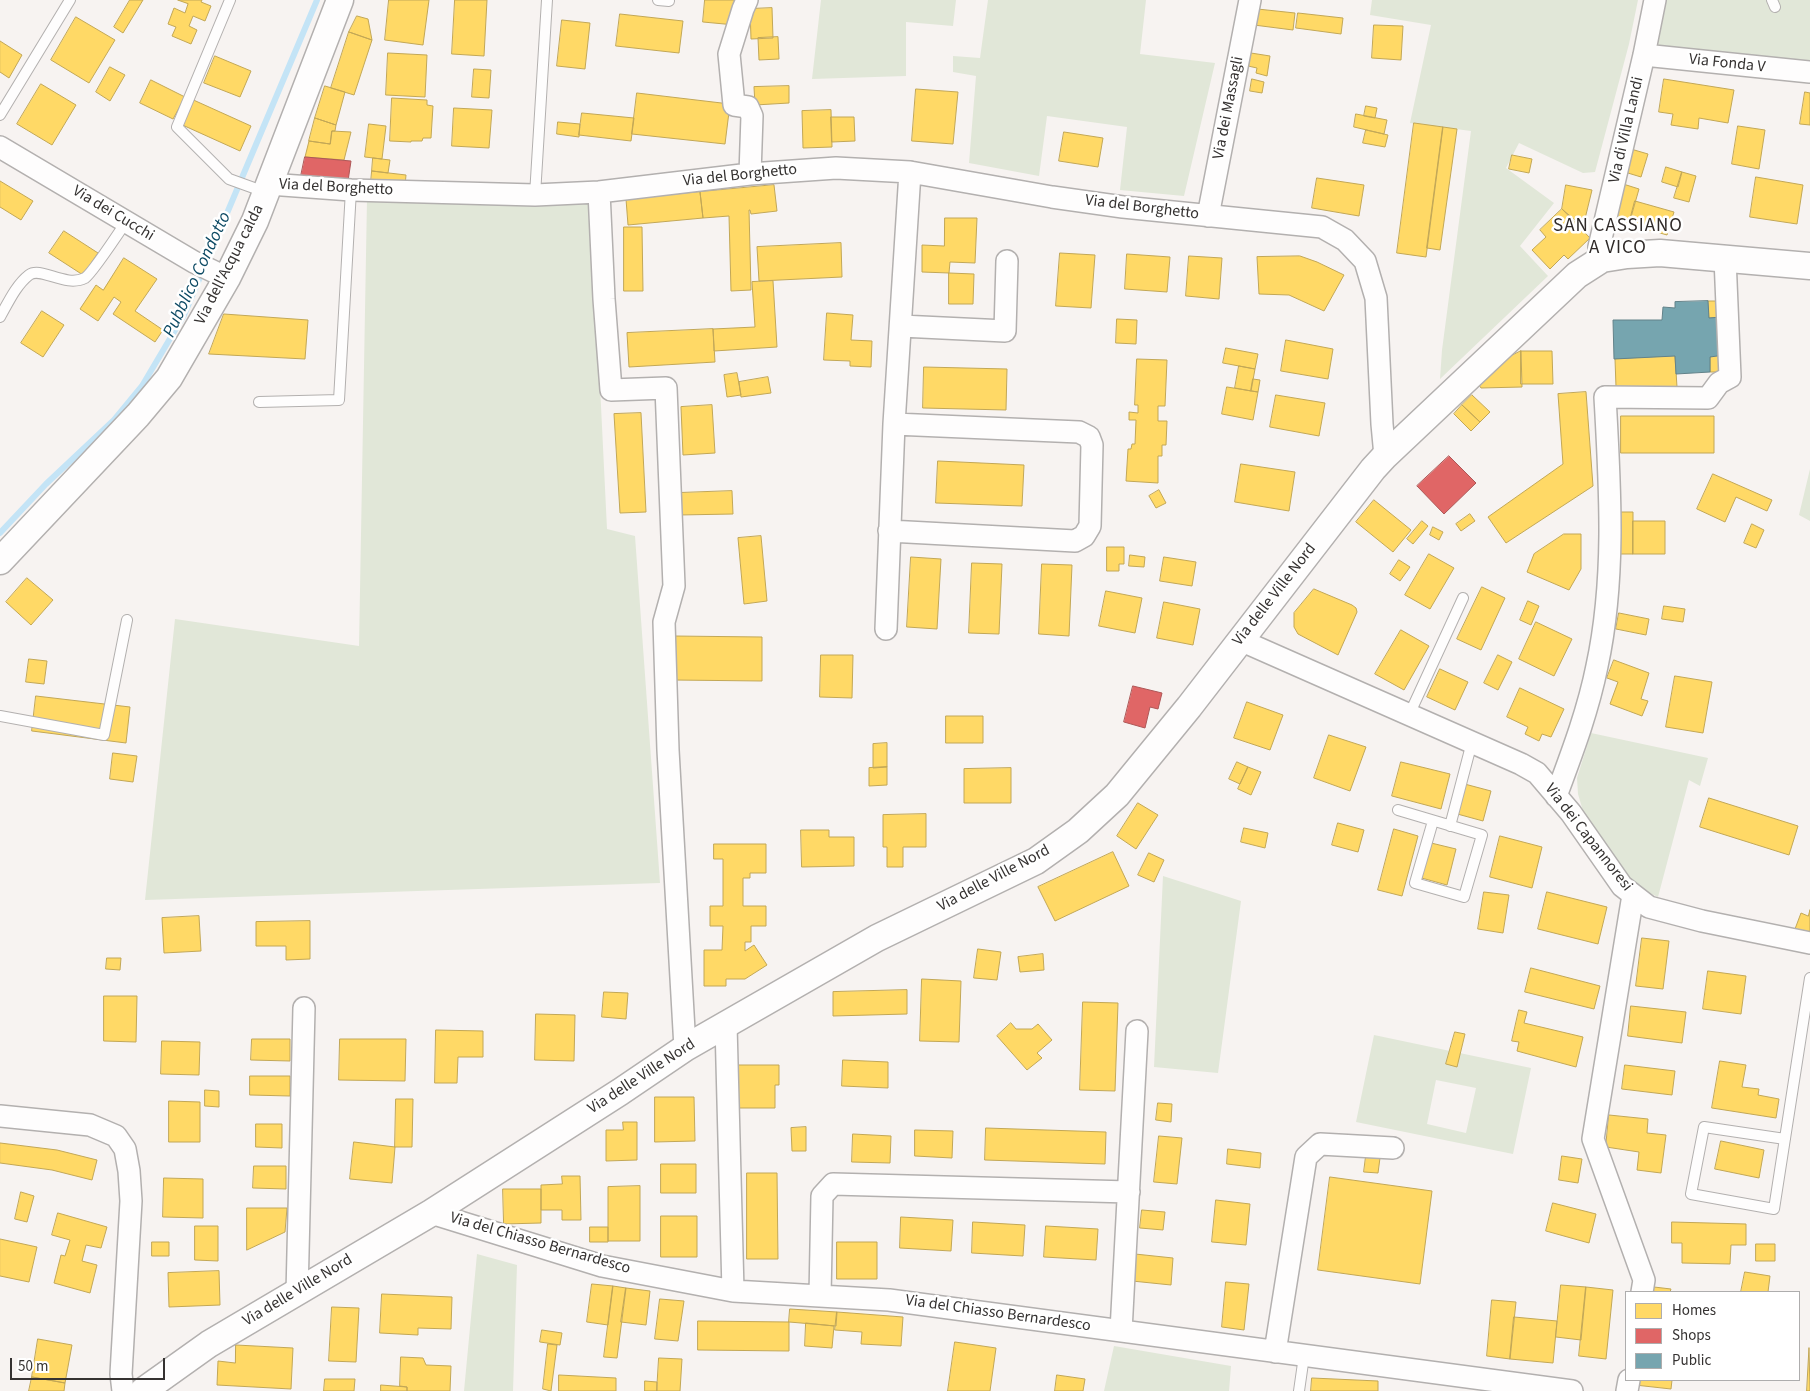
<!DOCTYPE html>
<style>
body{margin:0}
#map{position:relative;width:1810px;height:1391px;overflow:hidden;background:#f7f3f1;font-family:"Source Sans 3",sans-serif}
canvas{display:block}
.legend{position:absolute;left:1625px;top:1291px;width:175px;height:90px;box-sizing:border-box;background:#fff;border:1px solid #aeadad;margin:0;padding:6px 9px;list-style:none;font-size:15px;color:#353231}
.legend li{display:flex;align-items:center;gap:10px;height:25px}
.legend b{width:25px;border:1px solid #aeadad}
.scale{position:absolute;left:10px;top:1358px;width:155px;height:22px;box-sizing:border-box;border:2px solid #353231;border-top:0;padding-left:6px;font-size:15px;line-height:18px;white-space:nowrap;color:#353231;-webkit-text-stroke:4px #fff;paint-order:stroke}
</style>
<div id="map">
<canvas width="1810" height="1391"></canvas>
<ul class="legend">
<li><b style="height:14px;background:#ffd966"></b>Homes</li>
<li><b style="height:14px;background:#e06666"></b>Shops</li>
<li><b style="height:14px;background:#76a5af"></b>Public</li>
</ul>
<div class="scale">50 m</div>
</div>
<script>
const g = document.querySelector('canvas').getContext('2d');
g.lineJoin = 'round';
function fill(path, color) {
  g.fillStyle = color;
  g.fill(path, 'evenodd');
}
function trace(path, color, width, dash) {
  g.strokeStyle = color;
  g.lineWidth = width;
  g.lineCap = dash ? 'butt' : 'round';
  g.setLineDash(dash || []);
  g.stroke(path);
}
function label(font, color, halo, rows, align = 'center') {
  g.font = font + ' "Source Sans 3",sans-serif';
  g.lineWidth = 5;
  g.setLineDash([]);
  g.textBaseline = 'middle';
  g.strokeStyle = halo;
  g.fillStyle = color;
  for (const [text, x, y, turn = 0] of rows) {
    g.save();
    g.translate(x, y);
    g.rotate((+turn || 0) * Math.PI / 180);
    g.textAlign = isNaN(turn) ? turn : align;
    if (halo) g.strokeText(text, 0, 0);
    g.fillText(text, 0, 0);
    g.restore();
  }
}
fill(new Path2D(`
 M821 0H956L953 26 906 22V76L812 79Z
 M988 0H1146L1140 54 1215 63 1184 196 1120 190 1127 127 1047 116 1039 176 969 163 976 76 953 72V56L980 58Z
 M1372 0H1638L1629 44 1595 172 1583 173 1519 143 1506 168 1554 203 1520 246 1548 276 1440 379 1442 350 1471 131 1410 123 1431 25 1370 15Z
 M1663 0H1810V64L1655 48Z
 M367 199 591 201 607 529 635 536 660 883 145 900 175 619 359 646Z
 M1810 469V521L1799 515Z
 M1591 733 1708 758 1700 786 1689 780 1658 897 1645 891 1626 878 1583 811 1578 794 1577 778Z
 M1163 876 1241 901 1218 1073 1154 1067Z
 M1374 1035 1531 1068 1513 1154 1356 1122ZM1436 1080 1476 1088 1466 1133 1427 1124Z
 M477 1254 517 1265 513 1391H464Z
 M1114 1346 1231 1366 1229 1391H1104Z`), '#e1e7d8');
const homes = new Path2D(`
 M130 0H143L123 33 114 27Z
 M178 0H202L201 2 211 6 205 21 193 16 189 26 197 30 191 44 172 36 176 27 168 24 174 8 185 13 188 4Z
 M389 0H429L423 45 385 40Z
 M455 0H487L484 56 452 54Z
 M705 0H737L735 25 703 22Z
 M772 8 773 38 751 39 750 9Z
 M1248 8 1295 13 1293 30 1246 24Z
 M1298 13 1343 18 1341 34 1296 28Z
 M620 14 683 21 679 53 616 46Z
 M357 16 368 19 372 40 349 32Z
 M76 17 115 40 89 83 51 60Z
 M562 20 590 23 585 69 557 66Z
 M1374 25 1403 26 1401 60 1372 58Z
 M349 32 372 40 354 95 331 88Z
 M778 37 779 59 759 60 758 38Z
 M0 41 22 55 9 78 0 72Z
 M388 53 427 55 425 97 386 95Z
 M1251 53 1270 56 1267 76 1256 73 1257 68 1248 66Z
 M215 56 251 71 240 97 204 83Z
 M110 67 125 75 110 101 96 92Z
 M474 69 491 70 489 98 472 97Z
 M1252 79 1264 82 1262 93 1250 91Z
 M1664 79 1734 90 1728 123 1699 118 1698 129 1671 125 1673 114 1659 112Z
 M151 80 185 97 173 119 140 103Z
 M41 84 76 105 52 145 17 124Z
 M325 86 345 92 336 125 315 118Z
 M789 86V103L755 105 754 87Z
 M916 89 958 92 953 144 912 141Z
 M1805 92 1810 93V125L1800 124Z
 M637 93 730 104 725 144 632 134Z
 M189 98 251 126 240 151 178 123Z
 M392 98 427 100V105L433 106 431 138H423L422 141H411V142L390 141Z
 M1366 106 1377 108 1375 118 1364 116Z
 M454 108 492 110 489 148 452 146Z
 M831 110 832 147 803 148 802 111Z
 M582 113 634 118 631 141 579 135Z
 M1356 114 1387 120 1384 134 1354 127Z
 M831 117H854L855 141 832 142Z
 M315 118 336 125 335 131H332L330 144 309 141Z
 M558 122 580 124 579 137 557 134Z
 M1414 123 1443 127 1426 257 1397 253Z
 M369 124 386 126 382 159 365 157Z
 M1738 126 1765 130 1759 169 1732 164Z
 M1443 127 1457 129 1440 250 1427 248Z
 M1366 130 1388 135 1385 147 1363 143Z
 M332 131 351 132 344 160 305 157 309 141 330 144Z
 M1064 132 1103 138 1098 167 1059 161Z
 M1624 147 1648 154 1641 177 1618 170Z
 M1512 155 1532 159 1529 173 1509 169Z
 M373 158 390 160 388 173 372 171Z
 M1666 167 1682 172 1678 187 1662 182Z
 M372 171 406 175 405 186 371 182Z
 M1682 172 1696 176 1689 202 1674 198Z
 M1756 177 1803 185 1797 224 1750 217Z
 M1317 178 1364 185 1359 216 1312 208Z
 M0 181 33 201 21 220 0 207Z
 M1620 183 1639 189 1629 224 1610 219Z
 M774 185 777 211 751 214 750 210H749L751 290 731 291 729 216 703 218 700 192Z
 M1566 185 1592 190 1583 227 1562 209Z
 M700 192 703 218 628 225 626 199Z
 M1635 201 1674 212 1667 235 1629 224Z
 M1562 209 1590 238 1568 259 1564 255 1550 269 1532 250 1546 237 1540 230Z
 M945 218H977L975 263 950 262 949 273 922 272V245L944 246Z
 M624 227H642L643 291H624Z
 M64 231 98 253 83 275 49 253Z
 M841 243 842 277 759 281 757 247Z
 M1060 253 1095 255 1091 308 1056 306Z
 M1127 254 1170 257 1167 292 1125 289Z
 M1189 256 1222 258 1219 299 1186 296Z
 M1300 256 1317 262 1344 275 1324 311 1289 295 1259 294 1257 257Z
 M124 258 157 279 135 311 163 330 155 342 113 314 121 302 114 297 98 321 80 309 96 285 103 290Z
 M949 273 974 274 973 304H949Z
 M773 281 777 347 714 351 713 329 755 327 752 282Z
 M1708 301H1722V317L1709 318Z
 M42 311 64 325 43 357 21 343Z
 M827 313 853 315 851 340 872 341 871 367 850 366V361L824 360Z
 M224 314 308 320 305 359 209 354Z
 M1117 319 1137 320 1136 344 1116 343Z
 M713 329 715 362 629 367 627 333Z
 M1286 340 1333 349 1328 379 1281 371Z
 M1226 348 1258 354 1255 369 1223 363Z
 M1521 351 1522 387 1481 388 1479 385 1501 361Z
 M1521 351H1552L1553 384H1521Z
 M1724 355 1726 372H1710V357Z
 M1675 356 1677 387H1616L1615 359Z
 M1137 359 1167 360 1165 406H1158V421H1167L1166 445H1162V456H1158V483L1126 481 1128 449H1131L1132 444H1135L1136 420H1129V412L1138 413V405H1135Z
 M1239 366 1255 369 1251 391 1235 388Z
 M924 367 1007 369 1006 410 923 408Z
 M737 373 741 395 727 397 724 375Z
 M768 377 771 393 741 397 739 382Z
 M1253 379 1260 380 1258 392 1251 391Z
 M1227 387 1258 392 1253 420 1222 414Z
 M1586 392 1593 486 1506 543 1488 517 1563 464 1558 394Z
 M1276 395 1325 403 1319 436 1270 427Z
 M1472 395 1490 412 1480 422 1462 405Z
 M712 405 715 453 683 455 681 407Z
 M1462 405 1480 422 1471 431 1454 414Z
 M641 413 646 512 620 513 614 414Z
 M1621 416H1714V453H1621Z
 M938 461 1024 465 1022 506 936 503Z
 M1241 464 1295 472 1289 511 1235 502Z
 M1713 474 1772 500 1767 511 1736 497 1725 522 1697 509Z
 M1159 490 1166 503 1156 508 1149 496Z
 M732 491 733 514 679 515 678 493Z
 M1374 500 1411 530 1393 552 1356 522Z
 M1615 512H1633V554H1615Z
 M1470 514 1475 521 1461 531 1456 524Z
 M1422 521 1428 526 1413 544 1407 539Z
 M1633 521H1665V554H1633Z
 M1752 524 1764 530 1756 548 1744 543Z
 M1433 527 1443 532 1439 540 1430 535Z
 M1564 534H1581V569L1569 590 1527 572 1534 554Z
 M761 536 767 601 744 604 738 538Z
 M1107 547H1124V564H1119V571H1107Z
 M1429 554 1454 568 1430 609 1405 595Z
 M1130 555 1145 557 1144 567 1129 566Z
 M911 557 941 559 937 629 907 627Z
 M1164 557 1196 562 1192 586 1160 581Z
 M1399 560 1410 567 1400 581 1390 574Z
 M972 563 1002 564 999 634 969 633Z
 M1042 564 1072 565 1069 636 1039 634Z
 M27 578 53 600 31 625 6 602Z
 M1482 587 1505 598 1481 650 1457 639Z
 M1314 589 1352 605 1356 608 1357 612 1338 655 1298 634 1294 627V613Z
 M1106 591 1142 598 1135 633 1099 626Z
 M1528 601 1539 606 1531 625 1520 620Z
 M1164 602 1200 609 1193 645 1157 638Z
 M1664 606 1685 609 1683 622 1662 619Z
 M1619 613 1649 619 1646 635 1616 629Z
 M1536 622 1572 639 1554 676 1519 659Z
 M1401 630 1429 646 1404 690 1375 674Z
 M673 636 762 637V681L673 680Z
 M821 655H853L852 698 820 697Z
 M1498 655 1512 662 1498 690 1484 683Z
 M29 659 47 661 44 684 26 682Z
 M1614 660 1649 673 1641 699 1648 701 1642 716 1610 704 1618 682 1607 678Z
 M1440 669 1468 682 1455 710 1427 697Z
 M1675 676 1712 682 1703 733 1666 727Z
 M1520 688 1564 709 1551 737 1542 734 1539 741 1525 734 1528 727 1507 717Z
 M36 696 130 707 126 743 32 731Z
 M1247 702 1283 715 1270 750 1234 738Z
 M946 716H983V743H946Z
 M1329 735 1366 747 1350 791 1314 778Z
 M887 743V767L873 768V744Z
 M113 753 137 756 133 782 110 779Z
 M1237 762 1248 767 1240 784 1229 779Z
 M1401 762 1450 774 1441 809 1392 796Z
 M887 767V785L869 786V768Z
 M1248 767 1261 772 1251 795 1238 789Z
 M1011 768V803H964V769Z
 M1457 782 1491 791 1483 821 1450 812Z
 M1709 798 1798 826 1789 855 1700 827Z
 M1138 803 1158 815 1136 849 1117 836Z
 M926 814V847H903V867H887V847H883V815Z
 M1338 823 1364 830 1358 852 1332 845Z
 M1244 828 1268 833 1265 848 1241 842Z
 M1394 829 1418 836 1402 896 1378 890Z
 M801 830H829V837H854V866L802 867Z
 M1500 836 1542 847 1532 888 1490 877Z
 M1427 842 1456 849 1447 885 1418 877Z
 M714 844H766V873H750V878H743V906H766V926H751V942H745V951L754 945 767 965 745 979H726V986H704V950H722L723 926H710V906H723V859H714Z
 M1113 852 1129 886 1055 921 1038 887Z
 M1149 853 1164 860 1154 882 1138 875Z
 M1484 892 1509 895 1503 933 1478 929Z
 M1547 892 1607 907 1598 944 1538 929Z
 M1810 910V934L1795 929 1801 913 1808 916Z
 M199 916 201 951 164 953 162 918Z
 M310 921V959L286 960V946H256V922Z
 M1642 938 1669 941 1663 989 1636 986Z
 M978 949 1001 952 997 980 974 978Z
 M1043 954 1044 970 1020 972 1018 957Z
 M107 958H121L120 970 106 969Z
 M1531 968 1600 986 1594 1009 1525 992Z
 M1708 971 1746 976 1741 1014 1703 1009Z
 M922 979 961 981 959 1042 920 1041Z
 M907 990V1014L833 1016V992Z
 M604 992 628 993 626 1019 602 1017Z
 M104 996H137L136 1042 104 1041Z
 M1083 1002 1118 1003 1115 1091 1080 1090Z
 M1631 1006 1686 1012 1682 1043 1628 1036Z
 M1519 1010 1527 1012 1524 1023 1583 1037 1576 1067 1517 1051 1519 1042 1512 1041Z
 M536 1014 575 1015 574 1061 535 1060Z
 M1011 1023 1016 1029H1032L1038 1024 1052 1040 1037 1053 1042 1058 1027 1070 997 1036Z
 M436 1030 483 1031V1057H458L457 1083H435Z
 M1455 1032 1465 1034 1457 1067 1446 1064Z
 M252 1039H290V1061L251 1060Z
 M340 1039H406L405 1081 339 1080Z
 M162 1041 200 1042 199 1075 161 1074Z
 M843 1060 888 1062V1088L842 1086Z
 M1720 1061 1746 1065 1742 1087 1759 1089 1758 1095 1779 1099 1776 1118 1712 1108Z
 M737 1065H779V1085H775V1108H738Z
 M1625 1065 1675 1071 1672 1095 1622 1089Z
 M250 1076H290V1096L250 1095Z
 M205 1090 219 1091V1107L205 1106Z
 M655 1097H694L695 1141 655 1142Z
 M396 1099H413L412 1147H395Z
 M169 1101 200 1102V1142H169Z
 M1158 1103 1172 1104 1171 1122 1156 1120Z
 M1609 1115 1648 1119 1647 1133 1666 1135 1661 1173 1637 1170 1639 1152 1606 1147Z
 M623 1122H637V1160L606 1161V1130H623Z
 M256 1124H282V1148L256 1147Z
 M806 1127V1151H792L791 1128Z
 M986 1128 1106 1132 1105 1164 985 1160Z
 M915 1130 953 1131 952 1158 915 1156Z
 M853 1134 891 1136 890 1163 852 1162Z
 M1159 1136 1182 1138 1177 1184 1154 1182Z
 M1721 1141 1764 1150 1759 1178 1715 1169Z
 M354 1142 395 1147 392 1183 350 1179Z
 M0 1143 57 1150 97 1160 92 1180 52 1170 0 1163Z
 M1228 1149 1261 1153 1260 1168 1227 1164Z
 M1366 1156 1380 1158 1378 1173 1364 1172Z
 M1562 1156 1582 1159 1578 1183 1559 1180Z
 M661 1164H696V1193H661Z
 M254 1166H286V1189L253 1188Z
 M747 1173H777L778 1259H747Z
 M562 1176H580L581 1220H562V1210H541V1185L562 1184Z
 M1330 1177 1432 1191 1420 1284 1318 1270Z
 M164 1178 203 1179V1218L163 1217Z
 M640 1186V1241H608V1187Z
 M503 1189H541V1223L504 1224Z
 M21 1192 34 1196 27 1222 15 1219Z
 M1216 1200 1250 1204 1246 1245 1212 1242Z
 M1553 1203 1596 1214 1589 1243 1546 1231Z
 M247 1208H287L285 1232 247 1250Z
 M1142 1210 1165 1212 1163 1230 1140 1228Z
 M58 1213 107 1227 101 1248 86 1245 82 1261 97 1265 90 1293 54 1283 61 1255 65 1256 70 1240 52 1235Z
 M661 1216H697V1257H661Z
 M901 1217 953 1220 951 1251 900 1248Z
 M973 1222 1025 1225 1023 1256 972 1253Z
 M1672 1222 1746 1224V1245H1731L1730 1264 1682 1263V1243H1672Z
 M195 1226H218V1261L195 1260Z
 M1046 1226 1098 1229 1096 1260 1044 1257Z
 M590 1227H608V1242H590Z
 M0 1239 37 1247 29 1282 0 1276Z
 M152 1242H169V1256H152Z
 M837 1242H877V1279H837Z
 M1756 1244H1775V1261H1756Z
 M1135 1254 1173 1258 1171 1285 1132 1281Z
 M219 1271 220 1305 169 1307 168 1273Z
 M1745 1272 1770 1276 1768 1292H1741Z
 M1226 1282 1249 1284 1244 1330 1222 1327Z
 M592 1284 613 1286 608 1325 587 1322Z
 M1561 1285 1586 1287 1581 1340 1556 1337Z
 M613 1286 626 1288 617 1358 604 1357Z
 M1586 1287 1613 1290 1606 1359 1579 1356Z
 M1654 1287 1671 1289 1670 1292H1653Z
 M626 1288 650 1291 646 1325 621 1322Z
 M382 1294 452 1297 451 1329 418 1328V1335L380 1333Z
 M660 1299 684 1301 678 1341 655 1339Z
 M1492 1300 1516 1302 1510 1359 1487 1356Z
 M332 1307 359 1308 356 1362 329 1361Z
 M790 1309 837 1312 836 1326 789 1322Z
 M837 1312 903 1317 901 1346 861 1344 862 1332 835 1330Z
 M1514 1317 1557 1321 1553 1363 1510 1359Z
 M698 1321 789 1322V1351L698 1350Z
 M806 1323 834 1326 832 1348 805 1346Z
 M542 1330 562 1333 560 1345 540 1342Z
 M38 1339 72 1345 65 1383 32 1377Z
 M955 1342 996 1348 990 1391H948Z
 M548 1344 557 1345 551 1391 543 1389Z
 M236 1345 293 1348 291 1389 217 1385 218 1361 235 1363Z
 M1809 1348 1810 1391H1807Z
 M401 1357 423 1358 426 1365 451 1366 450 1391H407V1387L400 1386Z
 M659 1358 682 1359 680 1391H657Z
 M559 1375 616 1378V1391H559Z
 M1057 1375 1085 1379 1083 1391H1055Z
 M32 1377 65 1383 64 1391H29Z
 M1312 1378 1378 1381V1391H1311Z
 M325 1379H355L354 1391H324Z
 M1636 1380H1672L1671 1389 1635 1385Z
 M645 1381 657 1382V1391H645Z
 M381 1385 407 1387V1391H381Z`);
fill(homes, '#ffd966');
trace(homes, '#c2a756', 1);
const shops = new Path2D(`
 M305 157 351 161 348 181 301 176Z
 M1449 456 1476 483 1444 514 1417 486Z
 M1133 686 1162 693 1158 709 1150 707 1145 728 1124 722Z`);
fill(shops, '#e06666');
trace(shops, '#ad5656', 1);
const public = new Path2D(`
 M1708 301 1709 318 1722 317 1724 355 1710 357V372L1676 374 1675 356 1614 359 1613 320H1662L1663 307 1675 308V302Z`);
fill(public, '#76a5af');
trace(public, '#628289', 1);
trace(new Path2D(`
 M0 533 46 484 114 420 142 386 184 315 317 0`), '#c4e4f6', 6);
const service = new Path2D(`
 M230 0 177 127 229 179 265 192
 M658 0 669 1
 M1772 0 1775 7
 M0 115 70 0
 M535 195 547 0
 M0 317C8 303 16 285 29 275 41 266 65 288 85 278 91 274 120 231 126 222
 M259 402 339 400 351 190
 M1409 715 1463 598
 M0 716 104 735 127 620
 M1398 810 1482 835 1464 897 1415 883 1433 821
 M1450 826 1472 742
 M1785 1139 1704 1127 1691 1194 1774 1209 1810 978
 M1299 1391 1304 1356`);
const minor = new Path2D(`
 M747 0 743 9 729 54 734 105 748 107 752 116 750 174
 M1644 55 1810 72
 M0 147 194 262 227 278
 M269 184 351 190 535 195 599 192 750 174 836 168 910 172 1052 197 1123 207 1322 227 1345 240 1365 261 1376 298 1382 424 1385 456
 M599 192 604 299 611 390 666 388 674 586 664 622 668 750 685 1048
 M1208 216 1250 0
 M1602 259 1599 247 1644 55 1655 0
 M901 326 1005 331 1007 261
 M889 531 1075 541 1084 536 1090 526 1092 445 1089 437 1079 432 894 424
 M886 629 894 424 910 172
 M1240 640 1521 764 1537 773 1571 813 1622 886 1649 907 1702 921 1810 943
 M1556 796C1572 753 1588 711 1597 666 1616 578 1610 486 1605 397L1708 398 1719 383 1730 377 1725 258
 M1633 895 1593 1139 1644 1280 1642 1292
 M726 1025 733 1291
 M0 1116 90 1125 116 1136 125 1149 129 1171 131 1201 121 1374 123 1391
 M431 1213 602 1266 733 1291 889 1300 1572 1391
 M297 1293 304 1008
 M820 1296 822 1196 833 1184 1129 1192
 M1121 1331 1137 1031
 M1275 1352 1306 1157 1320 1144 1393 1148
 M1627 1391 1629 1380`);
const tertiary = new Path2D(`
 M0 561 138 415 169 378 227 278 255 221 340 0
 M143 1391 209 1344 431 1213 620 1092 685 1048 877 938 1036 861 1078 831 1117 795 1189 707 1373 469 1385 456 1577 275 1602 259 1627 255 1660 253 1810 266`);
trace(service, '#b3b0af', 12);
trace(minor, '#b3b0af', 24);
trace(tertiary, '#b3b0af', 29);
trace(service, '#fefdfd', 10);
trace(minor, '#fefdfd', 21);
trace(tertiary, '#fefdfd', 26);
label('16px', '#353231', '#fff', [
 ["Via Fonda V",1727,64,6],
 ["Via dei Massagli",1229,108,-79],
 ["Via di Villa Landi",1627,130,-77],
 ["Via del Borghetto",740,176,-6],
 ["Via del Borghetto",336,188,3],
 ["Via del Borghetto",1142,208,7],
 ["Via dei Cucchi",113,214,31],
 ["Via dell'Acqua calda",230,265,-63],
 ["Via delle Ville Nord",1275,595,-52],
 ["Via dei Capannoresi",1588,838,52],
 ["Via delle Ville Nord",994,879,-28],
 ["Via delle Ville Nord",642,1077,-33],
 ["Via del Chiasso Bernardesco",540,1244,16],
 ["Via delle Ville Nord",298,1291,-31],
 ["Via del Chiasso Bernardesco",998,1314,8]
]);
label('italic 18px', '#0d4a64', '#fff', [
 ["Pubblico Condotto",198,275,-65]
]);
g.letterSpacing = '1px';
label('19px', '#2f2a28', '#fff', [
 ["SAN CASSIANO",1618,227],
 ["A VICO",1618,249]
]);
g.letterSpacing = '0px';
</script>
